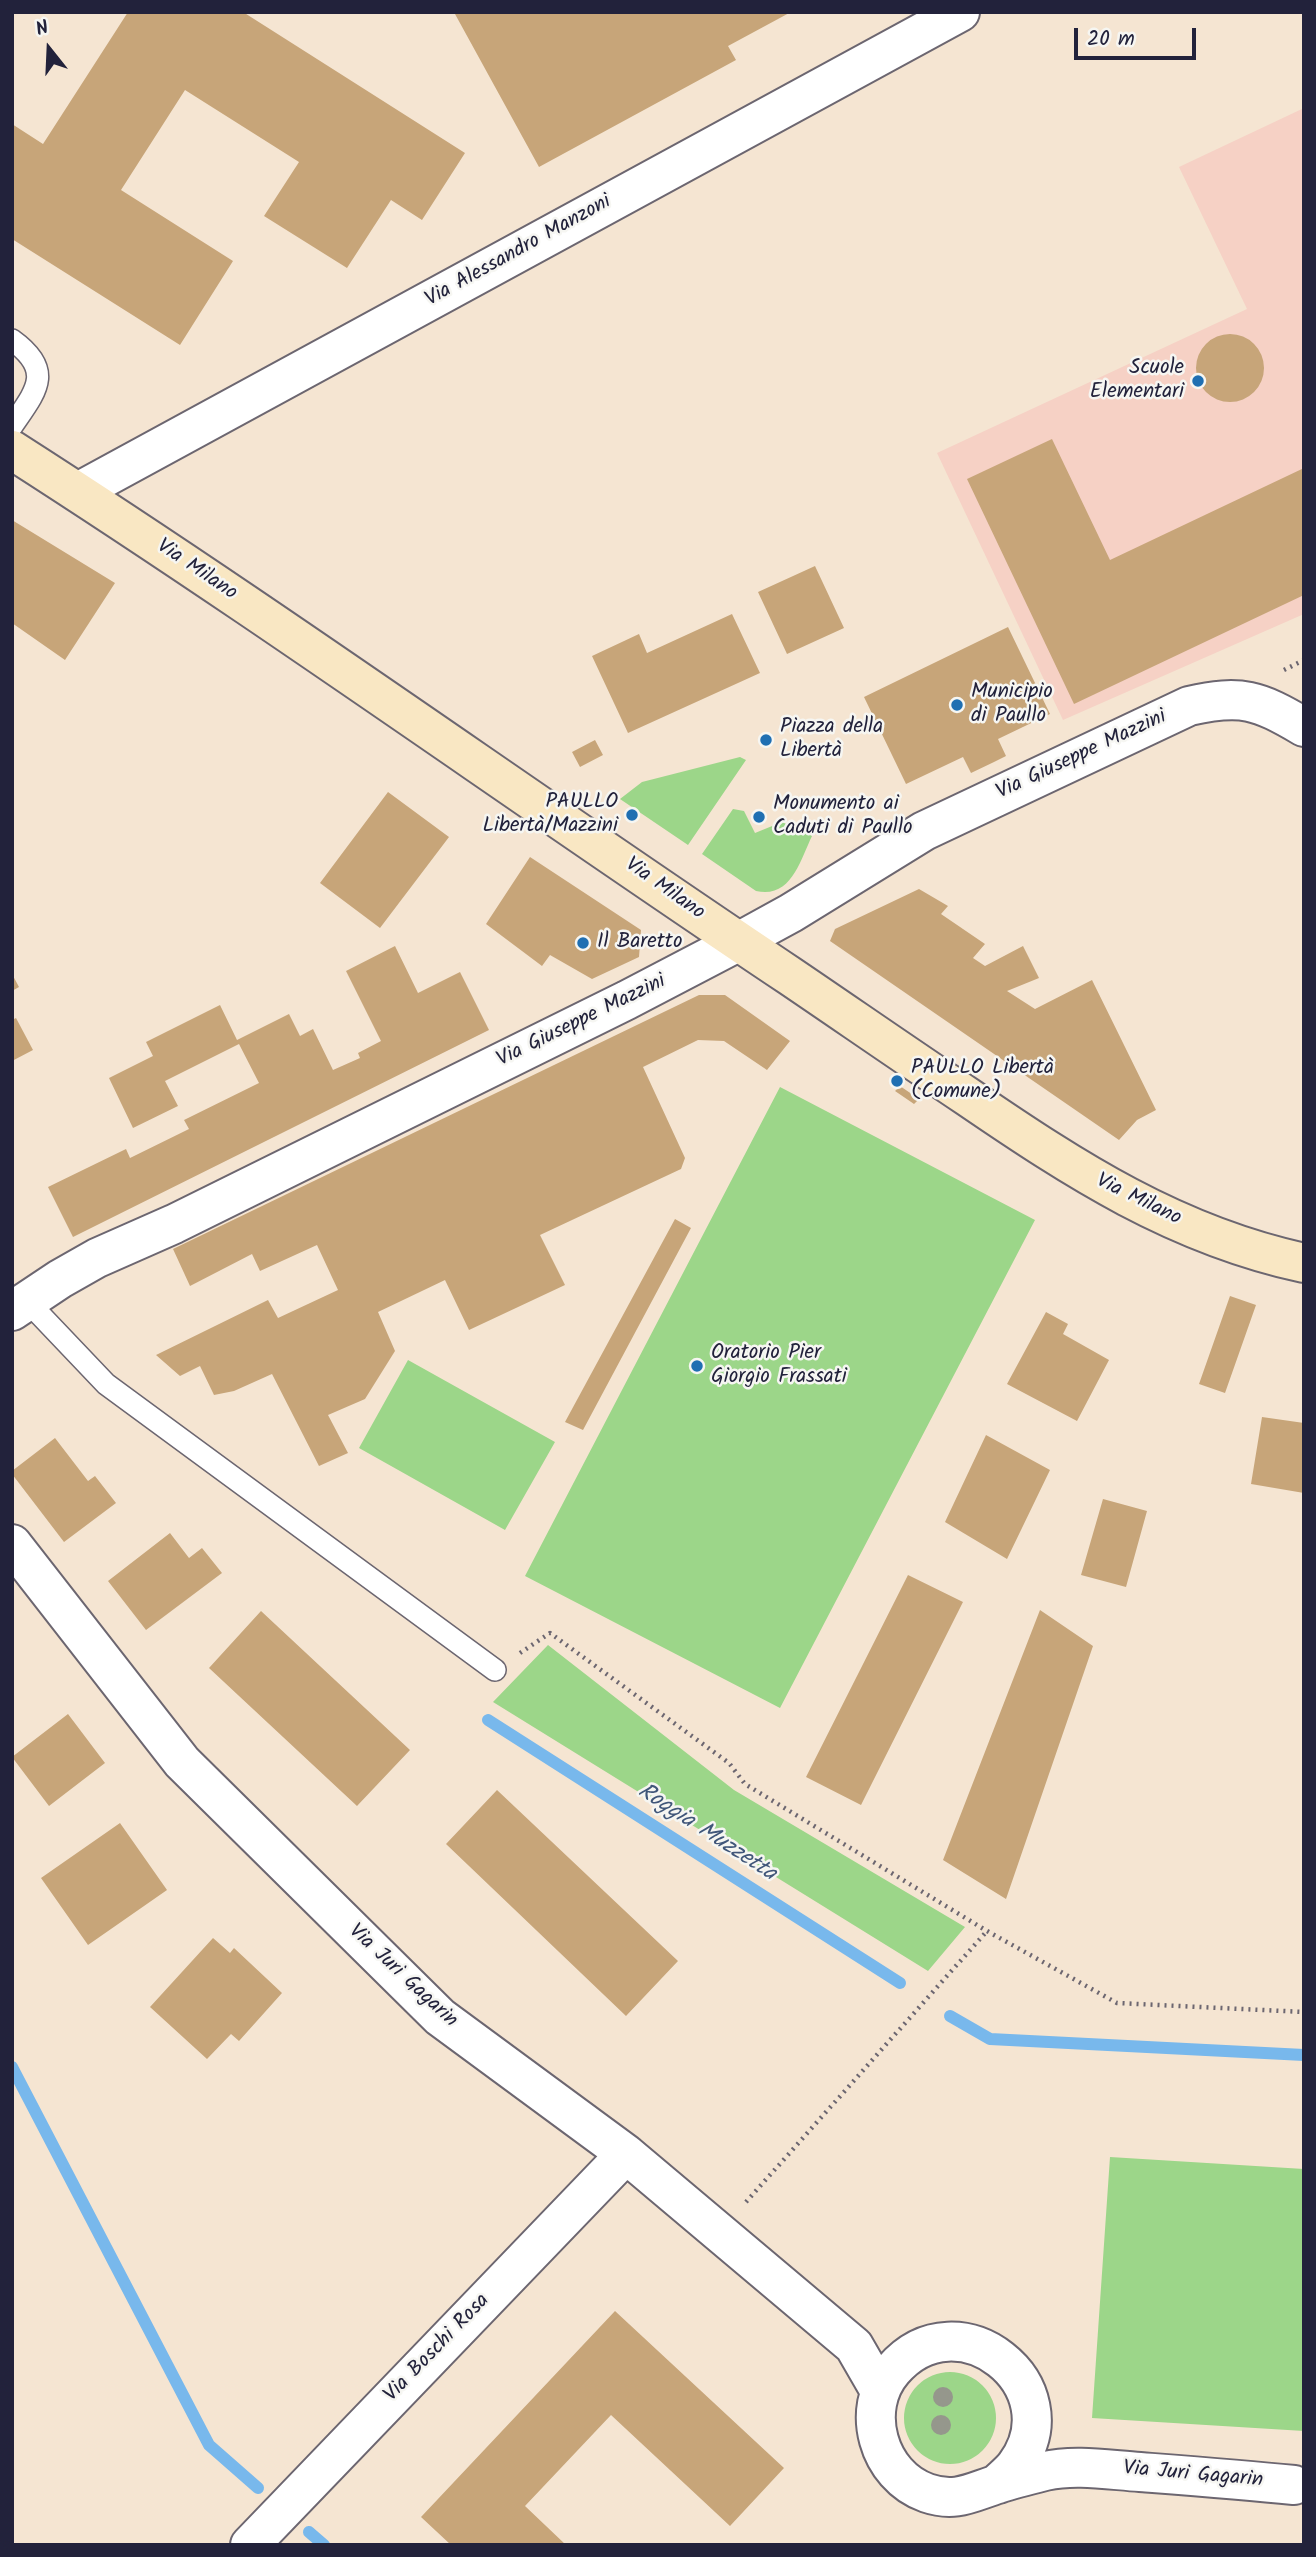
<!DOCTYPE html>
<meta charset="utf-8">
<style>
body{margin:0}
#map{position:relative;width:1316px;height:2557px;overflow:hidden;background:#f5e5d2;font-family:Kalam,sans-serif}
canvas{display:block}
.frame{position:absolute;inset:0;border:14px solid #22223b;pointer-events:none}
.north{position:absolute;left:14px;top:14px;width:70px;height:70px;-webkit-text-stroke:5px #f6f6f2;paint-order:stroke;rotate:342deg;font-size:19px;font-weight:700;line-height:28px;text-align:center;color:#22223b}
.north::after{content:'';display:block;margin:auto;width:24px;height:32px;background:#22223b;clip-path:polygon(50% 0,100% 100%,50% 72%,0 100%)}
.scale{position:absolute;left:1074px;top:28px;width:122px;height:32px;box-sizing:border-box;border:4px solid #22223b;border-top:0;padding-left:9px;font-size:21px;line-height:24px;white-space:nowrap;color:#22223b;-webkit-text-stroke:5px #f6f6f2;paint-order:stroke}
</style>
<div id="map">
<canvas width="1316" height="2557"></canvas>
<div class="frame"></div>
<div class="north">N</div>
<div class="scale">20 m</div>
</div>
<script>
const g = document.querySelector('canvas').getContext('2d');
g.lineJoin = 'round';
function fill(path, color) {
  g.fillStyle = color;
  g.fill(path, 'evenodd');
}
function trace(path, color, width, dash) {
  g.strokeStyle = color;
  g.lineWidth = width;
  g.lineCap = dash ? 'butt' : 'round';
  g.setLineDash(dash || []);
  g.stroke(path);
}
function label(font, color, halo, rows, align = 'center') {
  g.font = font + ' Kalam,sans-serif';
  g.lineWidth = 5;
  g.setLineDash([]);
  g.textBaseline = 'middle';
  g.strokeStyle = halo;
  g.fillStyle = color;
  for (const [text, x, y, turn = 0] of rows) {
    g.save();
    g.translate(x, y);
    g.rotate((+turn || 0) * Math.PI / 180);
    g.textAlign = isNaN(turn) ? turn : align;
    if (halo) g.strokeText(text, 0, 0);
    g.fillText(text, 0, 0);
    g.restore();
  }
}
fill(new Path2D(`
 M1304 108V614L1063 720 937 453 1247 309 1179 167Z`), '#f6d1c5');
fill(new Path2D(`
 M740 757 746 760 688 845 620 799 642 782Z
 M733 809 744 811 755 833 782 822 812 836C800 861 791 899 756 891L702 854Z
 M780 1087 1035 1220 780 1708 525 1576Z
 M408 1360 555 1442 505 1530 359 1448Z
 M548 1645 734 1790 965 1927 928 1971 493 1702Z
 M1110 2157 1304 2169V2431L1092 2418Z
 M904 2418a46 46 0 1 1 92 0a46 46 0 1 1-92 0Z`), '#9cd689');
trace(new Path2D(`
 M488 1720 900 1983
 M950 2016 990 2039 1304 2055
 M12 2067 209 2445 258 2488
 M309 2532 324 2545`), '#78b8ec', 12);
fill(new Path2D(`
 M128 12H243L465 153 422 220 391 200 347 268 264 216 299 162 185 90 121 190 233 261 180 345 12 239V124L43 144Z
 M458 12H791L728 46 736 60 539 167 455 14Z
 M1196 368a34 34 0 1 1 68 0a34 34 0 1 1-68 0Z
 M1052 439 1110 560 1304 468V595L1074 704 967 479Z
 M12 520 115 583 65 660 12 623Z
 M815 566 844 628 787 654 758 592Z
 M732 614 760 673 628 733 592 656 639 634 647 653Z
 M1008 627 1050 714 998 739 1006 756 994 762 971 773 963 757 906 784 864 697Z
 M595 740 603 755 580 767 572 752Z
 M388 792 449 837 380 928 320 883Z
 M530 857 641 930 639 957 592 979 550 955 542 966 486 924Z
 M919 889 948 906 941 914 985 944 973 958 985 966 1023 946 1039 978 1007 991 1035 1009 1092 980 1156 1110 1137 1120 1119 1140 830 941 835 929Z
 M395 946 418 993 460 972 489 1030 73 1237 48 1187 126 1149 130 1158 189 1129 184 1120 259 1083 239 1044 165 1081 178 1106 133 1128 109 1078 153 1056 146 1042 220 1005 237 1040 289 1014 300 1036 313 1029 333 1070 360 1058 358 1053 381 1041 346 971Z
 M12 974 19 987 12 991Z
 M699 995H725L790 1041 767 1070 724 1041 698 1040 643 1067 685 1158 681 1169 540 1235 565 1285 469 1330 445 1280 378 1312 395 1351 365 1399 328 1415 348 1453 319 1466 272 1374 234 1391 214 1395 200 1366 180 1376 156 1355 268 1300 278 1318 338 1290 317 1245 260 1271 252 1254 190 1286 173 1249Z
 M16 1018 33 1050 12 1061V1020Z
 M900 1086 919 1099 914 1104 895 1091Z
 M675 1219 691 1228 583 1430 565 1422Z
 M1230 1296 1256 1305 1225 1393 1199 1384Z
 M1046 1312 1068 1324 1063 1334 1109 1360 1077 1421 1007 1384Z
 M1262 1417 1304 1423V1493L1251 1484Z
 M986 1435 1050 1470 1007 1559 945 1522Z
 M55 1438 88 1481 95 1476 116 1503 64 1542 12 1474V1471Z
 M1103 1499 1147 1511 1126 1587 1081 1575Z
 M170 1533 189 1558 202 1548 222 1573 146 1630 108 1581Z
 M908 1575 963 1602 861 1805 806 1777Z
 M1040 1610 1093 1646 1006 1899 943 1860Z
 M261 1611 410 1750 357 1806 209 1668Z
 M68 1714 105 1763 49 1806 12 1757Z
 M497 1790 678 1961 626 2016 446 1844Z
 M120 1823 167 1890 88 1945 41 1878Z
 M213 1938 230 1953 234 1948 282 1993 239 2041 231 2034 207 2059 150 2007Z
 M615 2311 784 2468 730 2526 611 2415 525 2506 566 2545H451L421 2517Z`), '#c7a579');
const lane = new Path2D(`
 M12 340C55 371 36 391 12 426
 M27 1301 106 1384 495 1670`);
const street = new Path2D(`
 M78 492 960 12
 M12 1311 60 1279 97 1258 174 1224 627 1000 738 942 791 913 924 831 1189 706C1242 694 1258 700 1304 727
 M12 1544 182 1762 440 2017 626 2154 854 2346 880 2391
 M997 2484C1003 2478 1011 2472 1016 2465 1074 2386 958 2294 893 2370 859 2409 878 2476 927 2493 956 2503 972 2492 998 2484 1013 2479 1029 2475 1045 2471 1075 2464 1109 2470 1140 2472 1191 2476 1243 2480 1294 2485
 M250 2545 626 2154`);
const secondary = new Path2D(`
 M12 450C276 619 529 802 790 976 849 1016 908 1057 968 1097 1075 1170 1175 1235 1304 1263`);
trace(lane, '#6c6670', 24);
trace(street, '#6c6670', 42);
trace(secondary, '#6c6670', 42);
trace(new Path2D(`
 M1284 670 1304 660
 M520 1653 550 1633 729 1763 745 1784 987 1931 1117 2003 1304 2012
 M746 2202 987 1931`), '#6c6670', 4.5, [2, 5]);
trace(lane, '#fff', 21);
trace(street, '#fff', 38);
trace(secondary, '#f9e7c3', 38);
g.fillStyle = '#95978c';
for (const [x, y] of [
 [943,2397],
 [941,2425]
]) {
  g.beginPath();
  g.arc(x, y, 10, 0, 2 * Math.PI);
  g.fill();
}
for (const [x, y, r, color] of [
 [1198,381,7,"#1f6fb2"],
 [957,705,7,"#1f6fb2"],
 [766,740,7,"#1f6fb2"],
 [632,815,7,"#1f6fb2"],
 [759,817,7,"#1f6fb2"],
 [583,943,7,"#1f6fb2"],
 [897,1081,7,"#1f6fb2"],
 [697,1366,7,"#1f6fb2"]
]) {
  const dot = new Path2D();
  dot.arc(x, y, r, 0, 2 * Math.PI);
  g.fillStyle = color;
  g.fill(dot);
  trace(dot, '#f6f6f2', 2.5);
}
label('21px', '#22223b', '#f6f6f2', [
 ["Via Alessandro Manzoni",519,252,-29],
 ["Via Milano",196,571,34],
 ["Via Giuseppe Mazzini",1082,756,-25],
 ["Via Milano",664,890,35],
 ["Via Giuseppe Mazzini",582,1022,-26],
 ["Via Milano",1138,1201,26],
 ["Via Juri Gagarin",402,1977,43],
 ["Via Boschi Rosa",438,2349,-46],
 ["Via Juri Gagarin",1193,2476,5]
]);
label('21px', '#22223b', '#f6f6f2', [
 ["Scuole",1184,369,"right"],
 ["Elementari",1184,393,"right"],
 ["Municipio",971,693],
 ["di Paullo",971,717],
 ["Piazza della",780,728],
 ["Libertà",780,752],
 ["PAULLO",618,803,"right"],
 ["Libertà/Mazzini",618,827,"right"],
 ["Monumento ai",773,805],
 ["Caduti di Paullo",773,829],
 ["Il Baretto",597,943],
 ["PAULLO Libertà",911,1069],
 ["(Comune)",911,1093],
 ["Oratorio Pier",711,1354],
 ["Giorgio Frassati",711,1378]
], 'left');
label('italic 23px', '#405679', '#f6f6f2', [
 ["Roggia Muzzetta",706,1834,33]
]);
</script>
